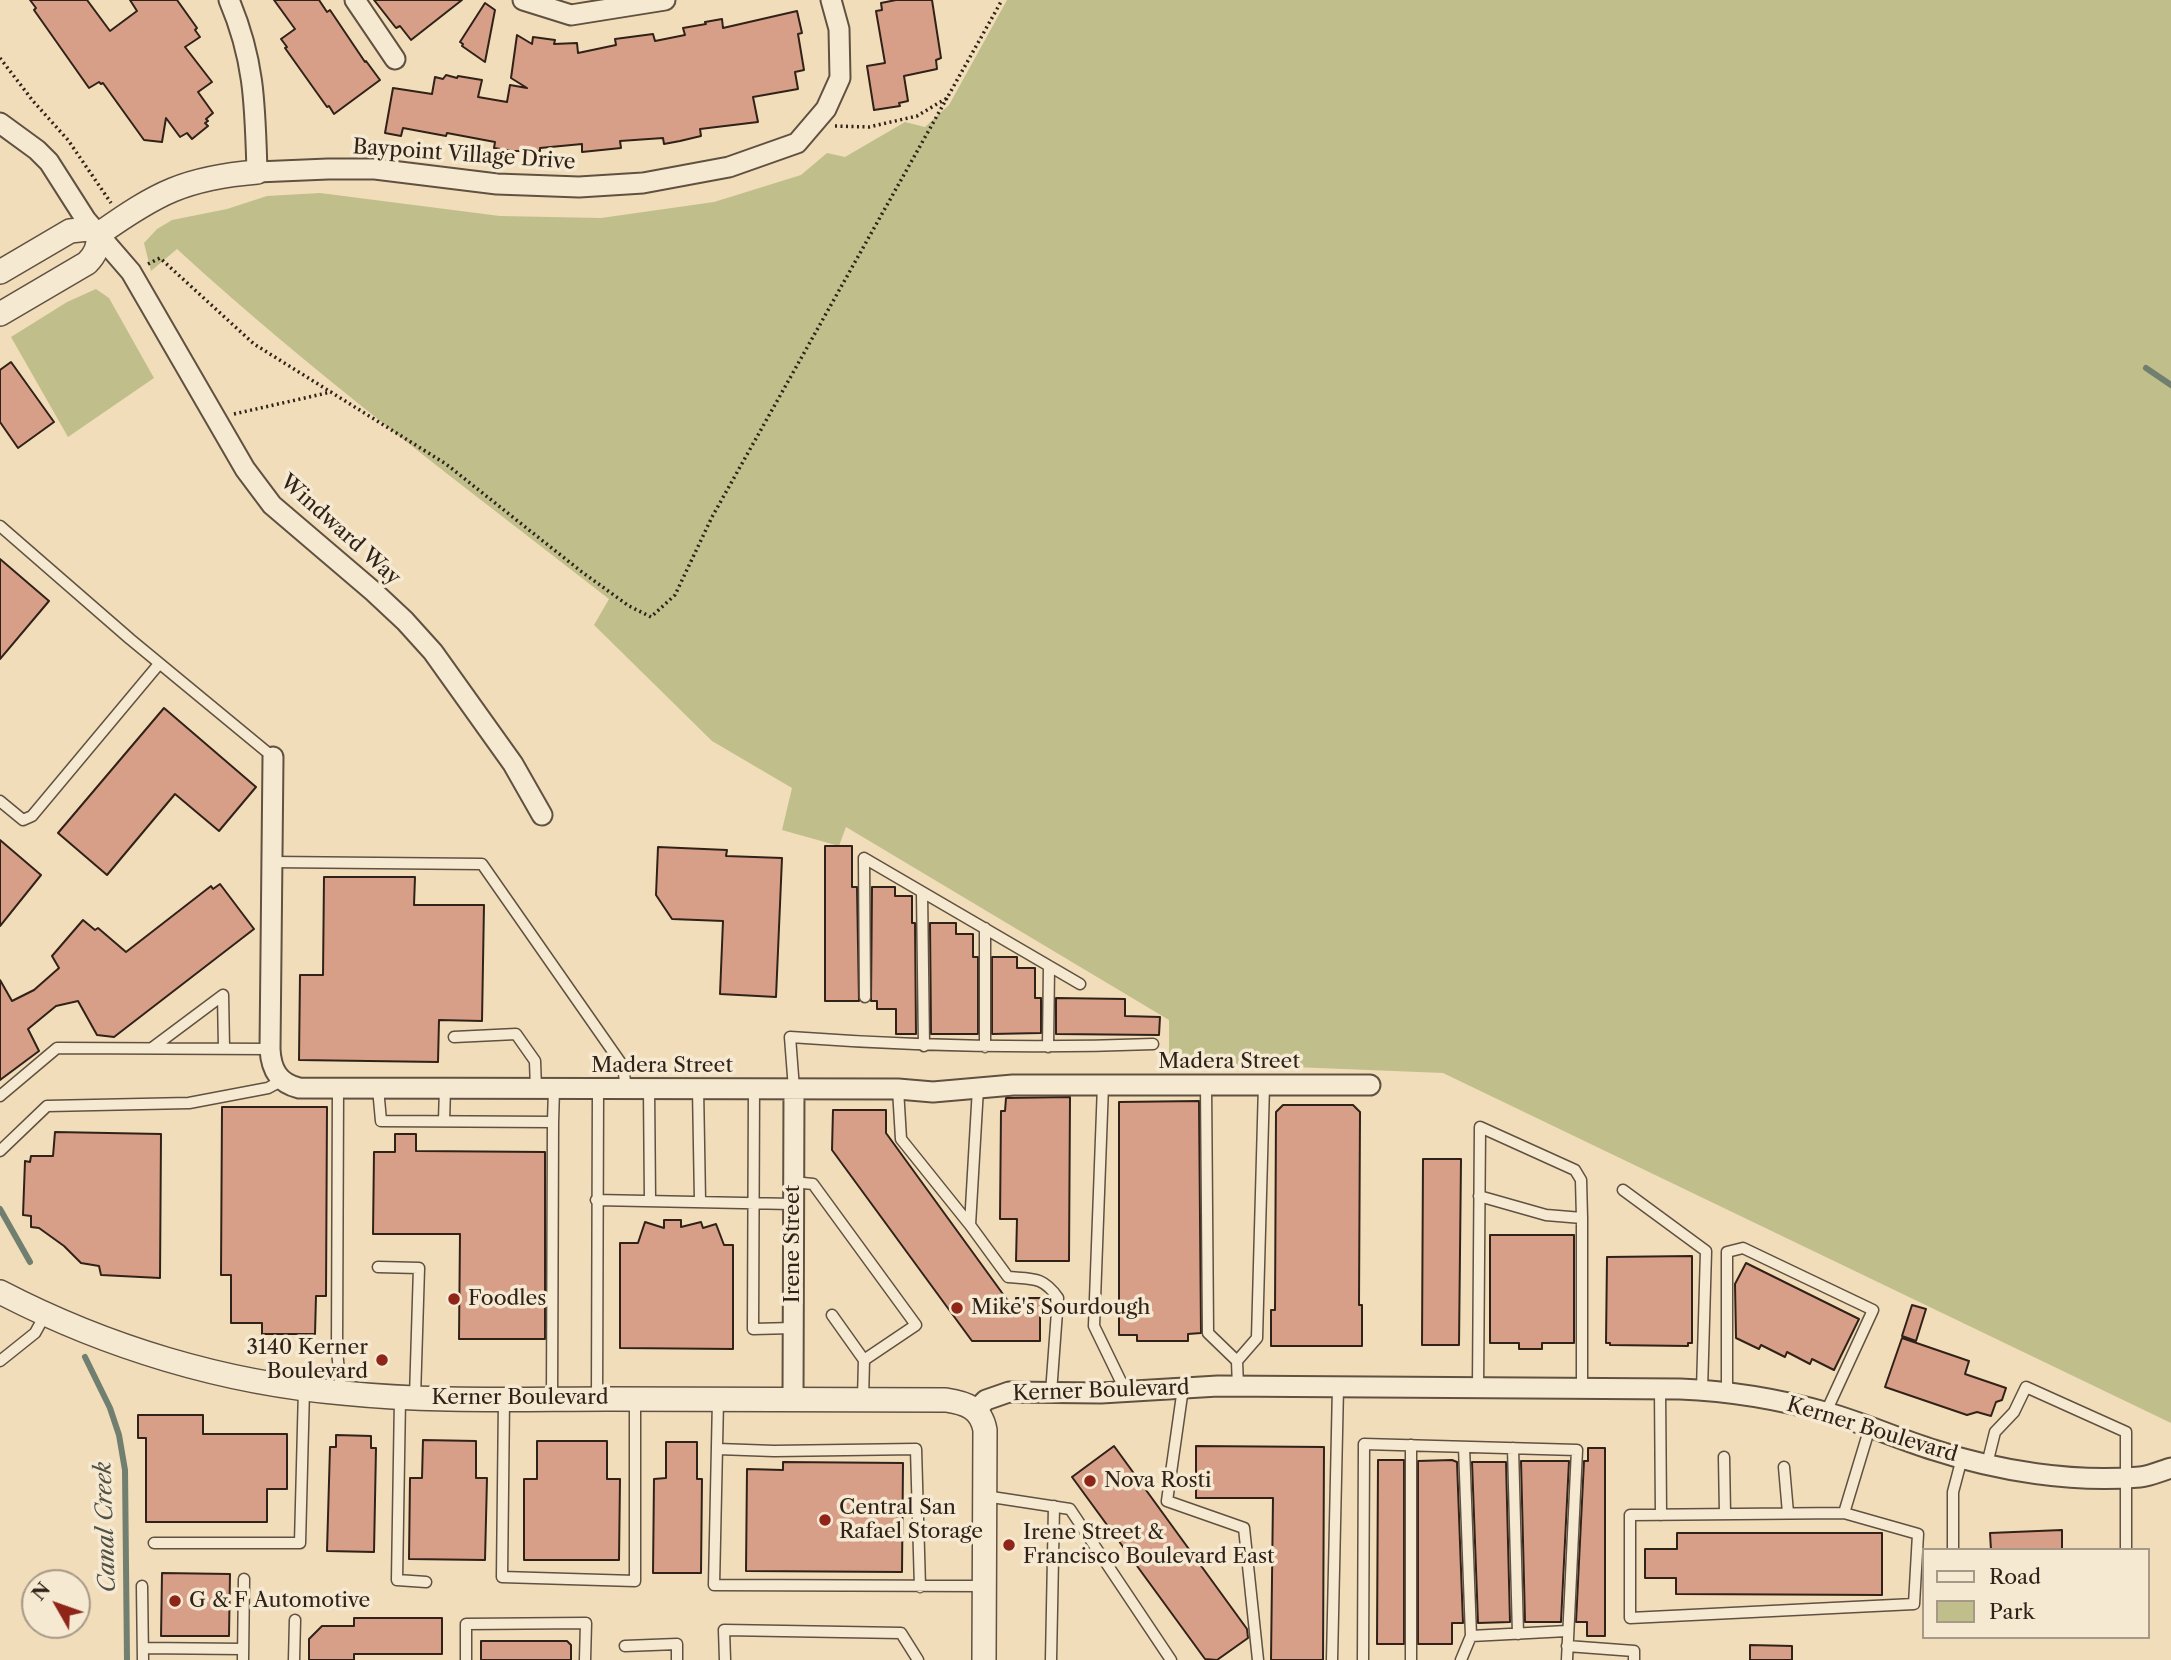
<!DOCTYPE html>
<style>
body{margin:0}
#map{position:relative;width:2171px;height:1660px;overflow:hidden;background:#f1ddba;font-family:"Libre Caslon Text",serif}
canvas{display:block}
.legend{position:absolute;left:1922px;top:1548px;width:228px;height:91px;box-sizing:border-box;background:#f6e9d2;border:2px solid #a79988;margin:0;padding:9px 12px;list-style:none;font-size:21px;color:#302219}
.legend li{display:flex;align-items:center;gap:14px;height:35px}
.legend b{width:35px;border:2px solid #a79988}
.north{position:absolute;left:21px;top:1569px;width:70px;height:70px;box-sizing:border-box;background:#f6e9d2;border:2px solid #a79988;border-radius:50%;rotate:310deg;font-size:19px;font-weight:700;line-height:28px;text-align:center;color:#302219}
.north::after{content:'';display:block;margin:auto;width:24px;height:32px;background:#8f2418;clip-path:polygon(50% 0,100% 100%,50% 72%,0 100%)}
</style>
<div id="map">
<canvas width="2171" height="1660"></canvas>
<ul class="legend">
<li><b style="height:9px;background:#f6e9d2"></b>Road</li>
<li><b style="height:19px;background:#c0bf8b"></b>Park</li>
</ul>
<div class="north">N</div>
</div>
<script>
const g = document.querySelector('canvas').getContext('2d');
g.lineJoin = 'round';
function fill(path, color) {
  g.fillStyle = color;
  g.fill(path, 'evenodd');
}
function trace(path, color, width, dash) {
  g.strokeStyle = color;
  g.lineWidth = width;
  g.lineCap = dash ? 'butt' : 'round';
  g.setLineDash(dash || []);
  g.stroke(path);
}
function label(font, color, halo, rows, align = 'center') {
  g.font = font + ' "Libre Caslon Text",serif';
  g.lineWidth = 7;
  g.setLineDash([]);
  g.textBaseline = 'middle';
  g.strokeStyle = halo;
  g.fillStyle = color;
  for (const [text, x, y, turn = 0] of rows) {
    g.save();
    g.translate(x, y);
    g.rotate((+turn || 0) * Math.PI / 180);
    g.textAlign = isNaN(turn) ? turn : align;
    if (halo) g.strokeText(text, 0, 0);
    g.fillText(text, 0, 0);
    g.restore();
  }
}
fill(new Path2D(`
 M1007 0H2171V1423L1443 1073 1169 1062V1020L846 827 839 846 782 830 792 788 712 741 594 625 609 599C463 485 314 375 177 249L151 271 144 243 157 229 172 220 227 209 267 196 320 193 500 216 601 218 714 202 801 175 827 153 845 157 905 122 925 127 949 105Z
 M96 289 109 298 154 378 68 437 11 337 67 302Z`), '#c0bf8b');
trace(new Path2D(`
 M2146 368 2171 385
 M0 1209 30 1262
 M85 1357 110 1408 119 1435 125 1470 127 1660`), '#717f70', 6);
const building = new Path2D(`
 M30 0H87L110 31 137 11 130 0H177L197 28 195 30 200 37 185 47 212 82 198 92 213 113 206 119 208 121 205 123 208 126 192 139 187 133 180 137 166 118 162 142 144 140 103 83 101 84 99 82 89 88 34 10 36 8Z
 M274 0H319L327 12 330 10 365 62 366 61 380 80 334 114 329 106 327 107 285 48 287 47 281 39 295 29Z
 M374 0H462L411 40 400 26 396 28Z
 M896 0H932L941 58 936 60 937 69 904 76 908 101 899 103 900 106 874 110 867 66 885 63 876 11 882 10 881 3Z
 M485 3 495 10 485 62 462 46 463 44 460 42Z
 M797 11 802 33 798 34 804 70 795 72 798 89 753 97 758 122 700 129 701 136 680 141 664 144 663 138 620 141 621 148 582 152V144L540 148V151H513L494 148 495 142 447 133 446 136 403 128 401 136 385 133 393 88 432 94 435 77 443 79 446 75 457 78 458 76 482 80 478 97 507 102 510 85 527 88 511 78 517 35 532 44 533 37 555 40 554 44 577 43 578 53 616 45 615 39 653 34 655 41 685 35 683 28 706 24 705 22 722 19 723 28Z
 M11 362 54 422 18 448 0 422V370Z
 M0 559 49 601 0 659Z
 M164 708 256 787 219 831 175 794 107 875 58 833Z
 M0 840 41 875 0 926Z
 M825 846H852V887H857L859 1001H825Z
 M658 847 727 850 726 856 782 858 776 997 720 994 723 921 672 919 656 895Z
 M324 877H415L414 905H484L482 1021 439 1020 438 1062 299 1060 300 975H323Z
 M220 884 254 929 114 1037 97 1035 78 1001 56 1006 28 1029 39 1051 0 1080V980L12 1001 34 990 59 968 52 956 83 920 95 930 98 928 126 952 211 886 213 889Z
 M872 887H895V896H912V923H915L916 1034H896V1009H877V1001H871Z
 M930 923H956V934H973V957H978V1034H931Z
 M992 957H1017V968H1035V998H1041V1033L992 1034Z
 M1056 998 1125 999V1016L1160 1017 1159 1035 1056 1034Z
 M1070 1097 1069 1261H1016L1017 1219H1000L1001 1111H1005L1006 1098Z
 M1199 1101 1201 1333 1188 1334V1341H1137V1335H1119V1102Z
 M1283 1105H1353L1360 1112 1359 1305H1362V1346H1271V1310H1275L1276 1112Z
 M222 1107H327L326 1296H316L315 1334H262V1323H231V1275H221Z
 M833 1110H886V1133L1016 1312V1298H1040V1341H972L832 1150Z
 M55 1132 161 1134 160 1278 101 1275 99 1266 81 1263 64 1246 39 1228 31 1227V1216L23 1215 25 1161 30 1162 31 1156H53Z
 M395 1134H416V1151L545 1152V1339H459L460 1234H373L374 1152H395Z
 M1423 1159H1461L1459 1345H1422Z
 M664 1220H681V1227L701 1222 703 1228 716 1224 724 1245H733V1349L620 1348V1243H638L645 1222 664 1228Z
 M1490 1235H1574V1343H1542V1349H1519V1343H1490Z
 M1692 1256V1343H1688V1346L1610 1345V1343H1606L1607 1257Z
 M1746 1263 1859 1319 1834 1370 1812 1359 1810 1364 1787 1352 1785 1357 1761 1345 1759 1349 1736 1338 1735 1284Z
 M1912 1305 1926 1309 1916 1341 1902 1336Z
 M1902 1338 1969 1361 1965 1374 2006 1388 2002 1400 1996 1402 1991 1416 1977 1412 1967 1415 1885 1387Z
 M138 1415H203V1434H287V1489H267V1522H146V1438H138Z
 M336 1435 371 1436V1448H376L374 1552 327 1551 330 1447H336Z
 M423 1440 476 1441V1478H487L485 1560 409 1559 410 1478H422Z
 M537 1441H607V1479H620L619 1560H524V1479H537Z
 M666 1442H697V1479H702L701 1573H653L654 1479 666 1478Z
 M1114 1446 1247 1629 1248 1638 1217 1660 1205 1659 1072 1477Z
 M1196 1446 1324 1447 1323 1660H1271L1273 1498H1196Z
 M1588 1448H1605V1636H1587V1622H1576L1584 1461H1588Z
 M1378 1460H1404V1644H1377Z
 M1452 1460 1457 1462 1463 1623H1452V1644H1418V1461Z
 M1521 1461H1569L1561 1622H1525Z
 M783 1462 903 1463 902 1572 746 1571 747 1469 783 1470Z
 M1472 1462H1506L1510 1622 1478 1623Z
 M2062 1530V1550H1991L1990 1533Z
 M1677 1533H1882V1595L1676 1594V1578H1645V1549H1677Z
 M162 1573 230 1574 229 1636H161Z
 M354 1618H442V1654H354V1660H309V1639L322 1626H354Z
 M481 1641H567L571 1645V1660H481Z
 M1750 1645 1792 1646V1660H1750Z`);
fill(building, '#d89f88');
trace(building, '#302219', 2);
const service = new Path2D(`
 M0 526 130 639 273 757
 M0 801 23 820 32 816 159 664
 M272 862 482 864 623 1066 626 1089
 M922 892 924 1046
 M985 928V1047
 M865 997 864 858 1080 984
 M454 1037 516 1034 535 1061 536 1089
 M1048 1047 1049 966
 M152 1048 223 995 224 1048
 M1103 1085 1094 1326 1126 1392
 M1206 1085 1208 1333 1237 1361 1238 1387
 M338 1088 337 1350 341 1393
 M378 1088 381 1121 553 1122 554 1089
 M698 1088 700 1201
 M754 1088 753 1329 793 1328
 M978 1088 970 1225 1008 1277C1032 1279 1043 1276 1058 1298L1051 1393
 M649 1089 650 1201
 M794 1089 790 1037C913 1046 1030 1049 1153 1044
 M898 1089 901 1139 970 1225
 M0 1096 57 1048 270 1049
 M444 1121 445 1088
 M0 1151 47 1106 189 1103 268 1088 281 1081
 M793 1182 813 1184 916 1325 864 1360
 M1623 1190 1706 1251 1702 1390
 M1479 1196 1546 1215 1582 1218V1388
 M596 1200 792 1204
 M378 1267 419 1268 415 1397
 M832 1315 864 1360 863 1399
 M0 1361 35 1333 45 1315
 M1237 1361 1257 1338 1264 1085
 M1478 1387 1480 1127 1575 1170 1581 1180 1582 1218
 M1183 1388 1167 1501 1244 1528 1258 1660
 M1660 1389 1661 1515
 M1727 1392V1252L1743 1248 1873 1310 1826 1412
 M400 1398 397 1580 426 1582
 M597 1398 598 1089
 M504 1399 502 1577 635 1581V1399
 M552 1399 553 1122
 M718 1400 714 1585 983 1586
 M1411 1445V1660
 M1464 1447 1471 1636
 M1513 1448 1518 1634
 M718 1449 774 1451 916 1449 920 1587
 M1724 1457 1725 1514
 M1987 1464 1995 1432 2014 1412 2026 1387 2126 1432V1550
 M1784 1467 1788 1513
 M985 1496 1070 1509 1171 1660
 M1844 1513 1630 1515V1618L1914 1604 1918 1534 1844 1513 1870 1427
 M154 1543H300L304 1389
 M1953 1550V1492L1962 1458
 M142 1586 143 1660
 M625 1646 677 1644V1660
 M1567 1646 1634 1651V1660
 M143 1648 243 1649
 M243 1660 244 1579
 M294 1660 295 1620
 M466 1660V1624L586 1623 585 1660
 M725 1660 724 1630 901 1633 918 1660
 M1051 1660 1054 1506
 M1332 1660 1338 1387
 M1363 1660 1364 1444 1577 1450 1567 1660
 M1461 1660 1471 1636 1567 1631`);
const minor = new Path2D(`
 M229 0C255 61 255 107 257 172L328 169H375L497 184 579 187 643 183 729 167 797 143 826 109 840 78 839 29 831 0
 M355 0 395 59
 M523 0 571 15 665 0
 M0 123 37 150 49 162 86 220 131 272 245 469 272 505 374 592 405 621 433 652 513 764 542 815
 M273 757 270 1049C271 1069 278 1083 299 1088L898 1089 933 1092 1013 1085H1370
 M793 1400 794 1089
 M976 1410 986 1400 1009 1392 1101 1393 1218 1386 1680 1389C1730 1391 1779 1399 1828 1413 1864 1423 1898 1439 1934 1450 1998 1471 2073 1483 2140 1477 2150 1476 2161 1471 2171 1468`);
const tertiary = new Path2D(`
 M99 234C157 193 185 178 257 172
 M0 272 70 231 88 229 99 234
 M0 314 87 263C96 254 98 247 99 234
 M0 1292C106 1347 224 1383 343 1393 431 1402 519 1399 607 1399 720 1399 833 1400 946 1400 966 1403 981 1408 985 1430L984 1660`);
trace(service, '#605141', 13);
trace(minor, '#605141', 23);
trace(tertiary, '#605141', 26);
trace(new Path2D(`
 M0 58 33 101 68 140 111 203
 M835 126 869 127 917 116 947 98 1002 0
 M148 264 160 258 254 344 446 464 582 572 629 606 651 617 675 595 712 517 947 98
 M234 414 331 392`), '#302219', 3.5, [2, 3.5]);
trace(service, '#f6e9d2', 10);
trace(minor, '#f6e9d2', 19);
trace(tertiary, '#f6e9d2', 23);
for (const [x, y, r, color] of [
 [454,1299,7,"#8f2418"],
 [957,1308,7,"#8f2418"],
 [382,1360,7,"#8f2418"],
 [1090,1481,7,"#8f2418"],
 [825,1520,7,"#8f2418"],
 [1009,1545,7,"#8f2418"],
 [175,1601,7,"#8f2418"]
]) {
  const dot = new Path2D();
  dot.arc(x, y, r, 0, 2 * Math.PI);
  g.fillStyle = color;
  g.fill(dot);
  trace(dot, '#f6e9d2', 2.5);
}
label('21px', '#302219', '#f6e9d2', [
 ["Baypoint Village Drive",464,155,4],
 ["Windward Way",340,530,42],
 ["Madera Street",1229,1062],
 ["Madera Street",662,1066],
 ["Irene Street",793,1244,-90],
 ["Kerner Boulevard",1101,1391,-2],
 ["Kerner Boulevard",520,1398],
 ["Kerner Boulevard",1872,1430,17]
]);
label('21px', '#302219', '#f6e9d2', [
 ["Foodles",468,1299],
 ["Mike's Sourdough",971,1308],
 ["3140 Kerner",368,1348,"right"],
 ["Boulevard",368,1372,"right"],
 ["Nova Rosti",1104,1481],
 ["Central San",839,1508],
 ["Rafael Storage",839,1532],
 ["Irene Street &",1023,1533],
 ["Francisco Boulevard East",1023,1557],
 ["G & F Automotive",189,1601]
], 'left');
label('italic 23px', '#505044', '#f6e9d2', [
 ["Canal Creek",106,1527,-92]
]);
</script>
